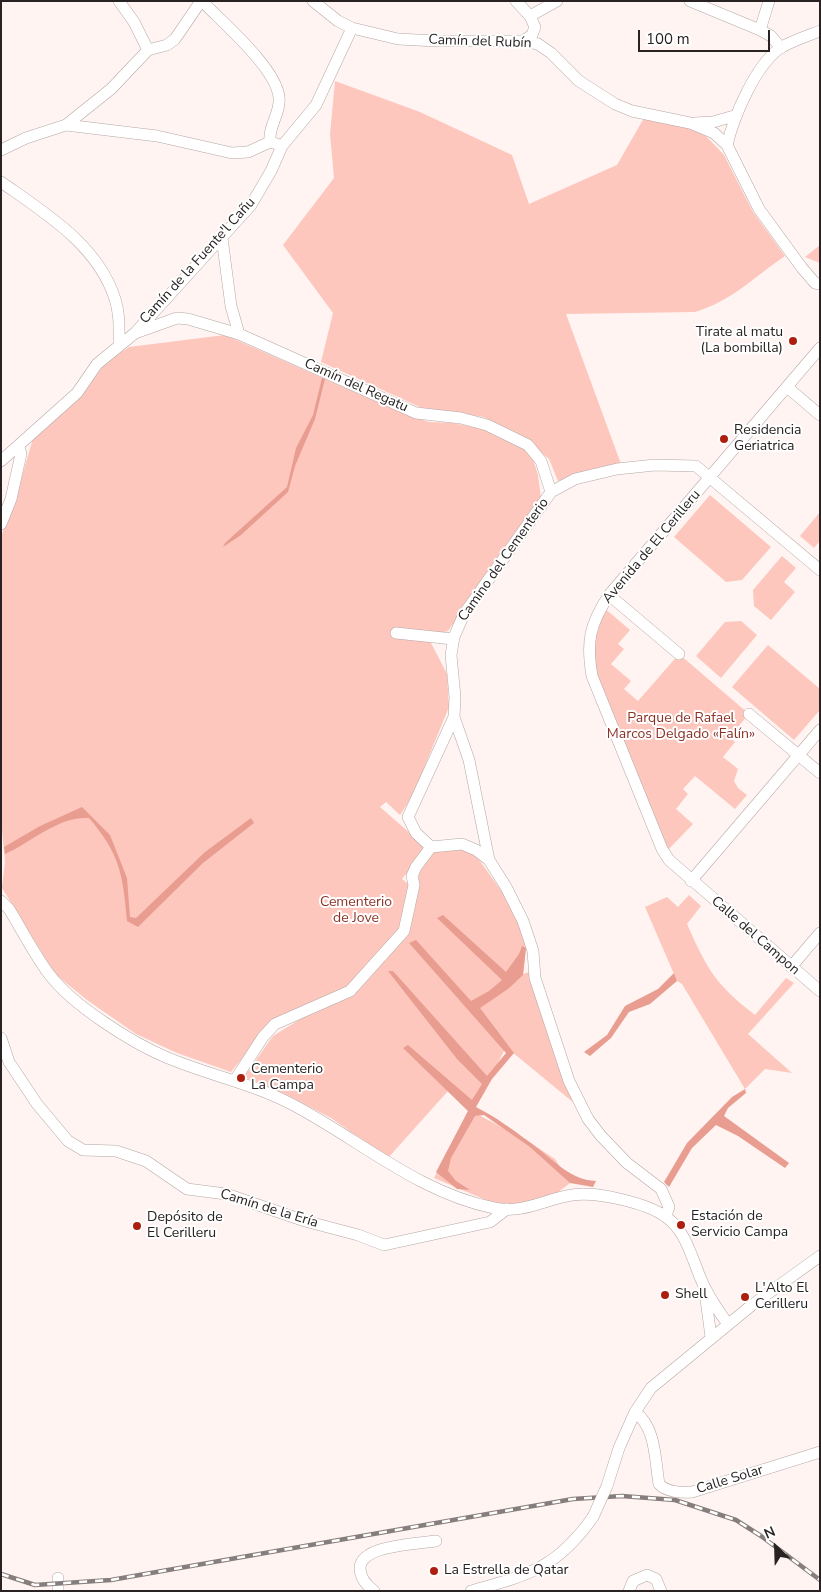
<!DOCTYPE html>
<meta charset="utf-8">
<style>
body{margin:0}
#map{position:relative;width:821px;height:1592px;overflow:hidden;background:#fff4f1;font-family:"Nunito Sans",sans-serif}
canvas{display:block}
.frame{position:absolute;inset:0;border:2px solid #282322;pointer-events:none}
.north{position:absolute;left:751px;top:1522px;width:50px;height:50px;-webkit-text-stroke:4px #fff;paint-order:stroke;rotate:336deg;font-size:14px;font-weight:700;line-height:20px;text-align:center;color:#282322}
.north::after{content:'';display:block;margin:auto;width:18px;height:22px;background:#282322;clip-path:polygon(50% 0,100% 100%,50% 72%,0 100%)}
.scale{position:absolute;left:638px;top:30px;width:132px;height:22px;box-sizing:border-box;border:2px solid #282322;border-top:0;padding-left:6px;font-size:15px;line-height:18px;white-space:nowrap;color:#282322;-webkit-text-stroke:4px #fff;paint-order:stroke}
</style>
<div id="map">
<canvas width="821" height="1592"></canvas>
<div class="frame"></div>
<div class="north">N</div>
<div class="scale">100 m</div>
</div>
<script>
const g = document.querySelector('canvas').getContext('2d');
g.lineJoin = 'round';
function fill(path, color) {
  g.fillStyle = color;
  g.fill(path, 'evenodd');
}
function trace(path, color, width, dash) {
  g.strokeStyle = color;
  g.lineWidth = width;
  g.lineCap = dash ? 'butt' : 'round';
  g.setLineDash(dash || []);
  g.stroke(path);
}
function label(font, color, halo, rows, align = 'center') {
  g.font = font + ' "Nunito Sans",sans-serif';
  g.lineWidth = 4;
  g.setLineDash([]);
  g.textBaseline = 'middle';
  g.strokeStyle = halo;
  g.fillStyle = color;
  for (const [text, x, y, turn = 0] of rows) {
    g.save();
    g.translate(x, y);
    g.rotate((+turn || 0) * Math.PI / 180);
    g.textAlign = isNaN(turn) ? turn : align;
    if (halo) g.strokeText(text, 0, 0);
    g.fillText(text, 0, 0);
    g.restore();
  }
}
fill(new Path2D(`
 M335 81 420 112 512 155 529 204 617 165 644 118 684 126 706 136 724 155 753 212 785 256C754 277 732 301 695 312L566 314 621 464 558 481 549 459 519 434 483 417 422 408 321 362 333 313 283 245 334 178 330 134Z
 M820 245V263L805 257Z
 M225 335 393 409 429 422 453 423 487 430 521 445 532 456 538 475 541 498 448 631 428 637 447 674 449 707 413 795 400 815 386 802 380 807 427 848 402 879 411 886 400 931 346 989 257 1040 231 1072 177 1053 136 1034 87 1000 55 974 2 888 5 862 1 819V537L18 490 34 435 82 396 105 363 129 347Z
 M710 495 771 547 742 580 726 582 674 537Z
 M820 512V541L814 548 800 536Z
 M782 556 796 568 784 582 795 592 771 620 754 606 753 590Z
 M602 606 630 630 618 644 624 649 611 664 631 681 624 689 638 701 679 654 749 714 729 737 735 742 723 757 738 769 734 781 738 788 747 795 735 809 695 776 683 789 688 794 676 809 693 824 665 853 589 657Z
 M741 621 757 635 721 678 696 656 725 622Z
 M768 645 820 689V710L794 740 732 687Z
 M460 849 475 854 517 913 526 948 523 974 529 972 574 1103 506 1047 473 1112 526 1140 555 1159 570 1183 557 1193 512 1206 493 1203 434 1178 468 1111 448 1091 388 1158 331 1118 285 1094 244 1077 273 1036 302 1018 349 997 403 939 417 896 419 873 425 858 434 851Z
 M689 895 701 906 687 924C707 969 715 984 755 1015L786 978 794 983 748 1034 792 1073 765 1069 745 1089 682 984 677 981 645 907 667 897 678 907Z`), '#fdc7bd');
fill(new Path2D(`
 M322 378 325 379 315 419 295 466 288 492 241 535 223 547 225 543 287 487 296 448 313 415Z
 M82 807 110 835 127 878 130 917 136 918 205 852 251 818 254 823 203 863 138 927 127 921C123 875 120 854 89 818 58 816 32 842 5 854L4 847 40 826Z
 M443 915 506 972 519 954 522 946 526 948 523 975 508 989 480 1008 514 1053 492 1079 476 1107C496 1117 513 1130 531 1143 552 1158 569 1180 596 1181L593 1187 570 1183 530 1147 484 1115 475 1116 451 1158 448 1171 456 1181 470 1190 457 1189 436 1172 468 1111 403 1048 408 1045 472 1100 482 1084 457 1059 388 971H393L487 1076 506 1053 409 943 416 940 471 1001 489 991 502 980 437 918Z
 M674 973 677 981 650 1004 629 1012 611 1038 590 1056 584 1052 607 1035 625 1006 658 989Z
 M745 1089 746 1093 728 1108 724 1116 789 1163 785 1168 738 1136 716 1125 692 1148 669 1187 664 1182 687 1143 732 1097Z`), '#e99d90');
const minor = new Path2D(`
 M119 1 134 22 148 50
 M202 1C223 23 276 68 279 97 281 113 268 126 270 142L277 144
 M313 1 338 21 352 28 398 39 436 41H523L538 44 551 53 579 81 615 104 632 111 690 123 714 133 727 145 759 209 802 268 815 283 820 284
 M516 1 530 16 535 27 532 35 523 41
 M690 1 760 30 771 36 781 48
 M530 16 557 1
 M760 30 769 1
 M694 123 713 122 734 116
 M66 125 111 89 148 50 167 45 175 39 201 1
 M727 145C734 116 755 66 780 48 792 41 807 36 820 31
 M1 150 26 138 66 125 157 136 232 153 248 152 270 142
 M1 182C45 213 98 245 115 299 120 314 119 329 119 345
 M222 238 231 306 239 334
 M135 333 177 318 188 319 239 334 416 413 461 418 487 425 528 445 541 461 551 492
 M820 348 609 595C590 624 586 641 592 676L662 849 669 860 820 991
 M787 387 820 415
 M1 461 77 393 97 364 135 333 251 205 271 171 282 146 316 105 352 28
 M1 524 11 499 21 454 19 447
 M609 595 679 654
 M396 633 453 639
 M749 714 820 773
 M454 717 469 760 489 860
 M691 881 820 730
 M1 901 9 909C22 930 34 954 49 974 72 1005 132 1043 168 1058 211 1076 256 1084 297 1107 362 1142 420 1193 494 1208 523 1214 545 1199 572 1195 596 1191 647 1203 666 1217 688 1232 693 1264 704 1286 711 1300 719 1312 728 1324
 M791 967 820 933
 M1 1038 9 1062 37 1104 68 1141 83 1150 116 1151 146 1161 187 1189 226 1194 305 1221 358 1235 384 1245 490 1222 507 1209
 M235 1080 263 1037 275 1024 350 991 404 931 414 885 412 876 416 867 431 847
 M666 1216 669 1207 661 1189 627 1163 601 1136 588 1119 569 1081 535 978 533 951 523 921 506 887 489 860 476 850 462 844 431 847 416 833 408 817 454 717 455 697 451 655 454 637 464 614 551 492 575 479 617 469 655 465 696 466 820 570
 M705 1292 711 1337
 M635 1412C656 1427 655 1460 659 1484 666 1492 682 1493 692 1492L820 1452
 M607 1486 619 1448 635 1412 651 1388 752 1305 820 1256
 M58 1578V1591
 M374 1591C366 1585 360 1578 360 1568 361 1545 417 1544 436 1541
 M471 1591C529 1575 557 1568 593 1517
 M629 1591 633 1581 647 1575 656 1579 661 1591`);
trace(minor, '#b4a7a5', 12);
trace(minor, '#fff', 11);
const rail = new Path2D(`
 M1 1574 35 1585 111 1580 573 1499 622 1496 675 1500 736 1520 761 1536 820 1580`);
trace(rail, '#867e7c', 4.5);
trace(rail, '#fff', 2.5, [8]);
const minorBridge = new Path2D(`
 M593 1517 607 1486`);
trace(minorBridge, '#b4a7a5', 12, []);
trace(minorBridge, '#fff', 11);
for (const [x, y, r, color] of [
 [793,341,5,"#ae1e0e"],
 [724,439,5,"#ae1e0e"],
 [241,1078,5,"#ae1e0e"],
 [681,1225,5,"#ae1e0e"],
 [137,1226,5,"#ae1e0e"],
 [665,1295,5,"#ae1e0e"],
 [745,1297,5,"#ae1e0e"],
 [434,1571,5,"#ae1e0e"]
]) {
  const dot = new Path2D();
  dot.arc(x, y, r, 0, 2 * Math.PI);
  g.fillStyle = color;
  g.fill(dot);
  trace(dot, '#fff', 2);
}
label('14px', '#282322', '#fff', [
 ["Camín del Rubín",480,42,2],
 ["Camín de la Fuente'l Cañu",198,261,-48],
 ["Camín del Regatu",356,386,24],
 ["Avenida de El Cerilleru",652,547,-50],
 ["Camino del Cementerio",504,560,-55],
 ["Calle del Campon",755,936,41],
 ["Camín de la Ería",269,1209,17],
 ["Calle Solar",730,1480,-17]
]);
label('14px', '#282322', '#fff', [
 ["Tirate al matu",783,333,"right"],
 ["(La bombilla)",783,349,"right"],
 ["Residencia",734,431],
 ["Geriatrica",734,447],
 ["Cementerio",251,1070],
 ["La Campa",251,1086],
 ["Estación de",691,1217],
 ["Servicio Campa",691,1233],
 ["Depósito de",147,1218],
 ["El Cerilleru",147,1234],
 ["L'Alto El",755,1289],
 ["Cerilleru",755,1305],
 ["Shell",675,1295],
 ["La Estrella de Qatar",444,1571]
], 'left');
label('14px', '#8b3226', '#fff', [
 ["Parque de Rafael",681,719],
 ["Marcos Delgado «Falín»",681,735],
 ["Cementerio",356,903],
 ["de Jove",356,919]
]);
</script>
